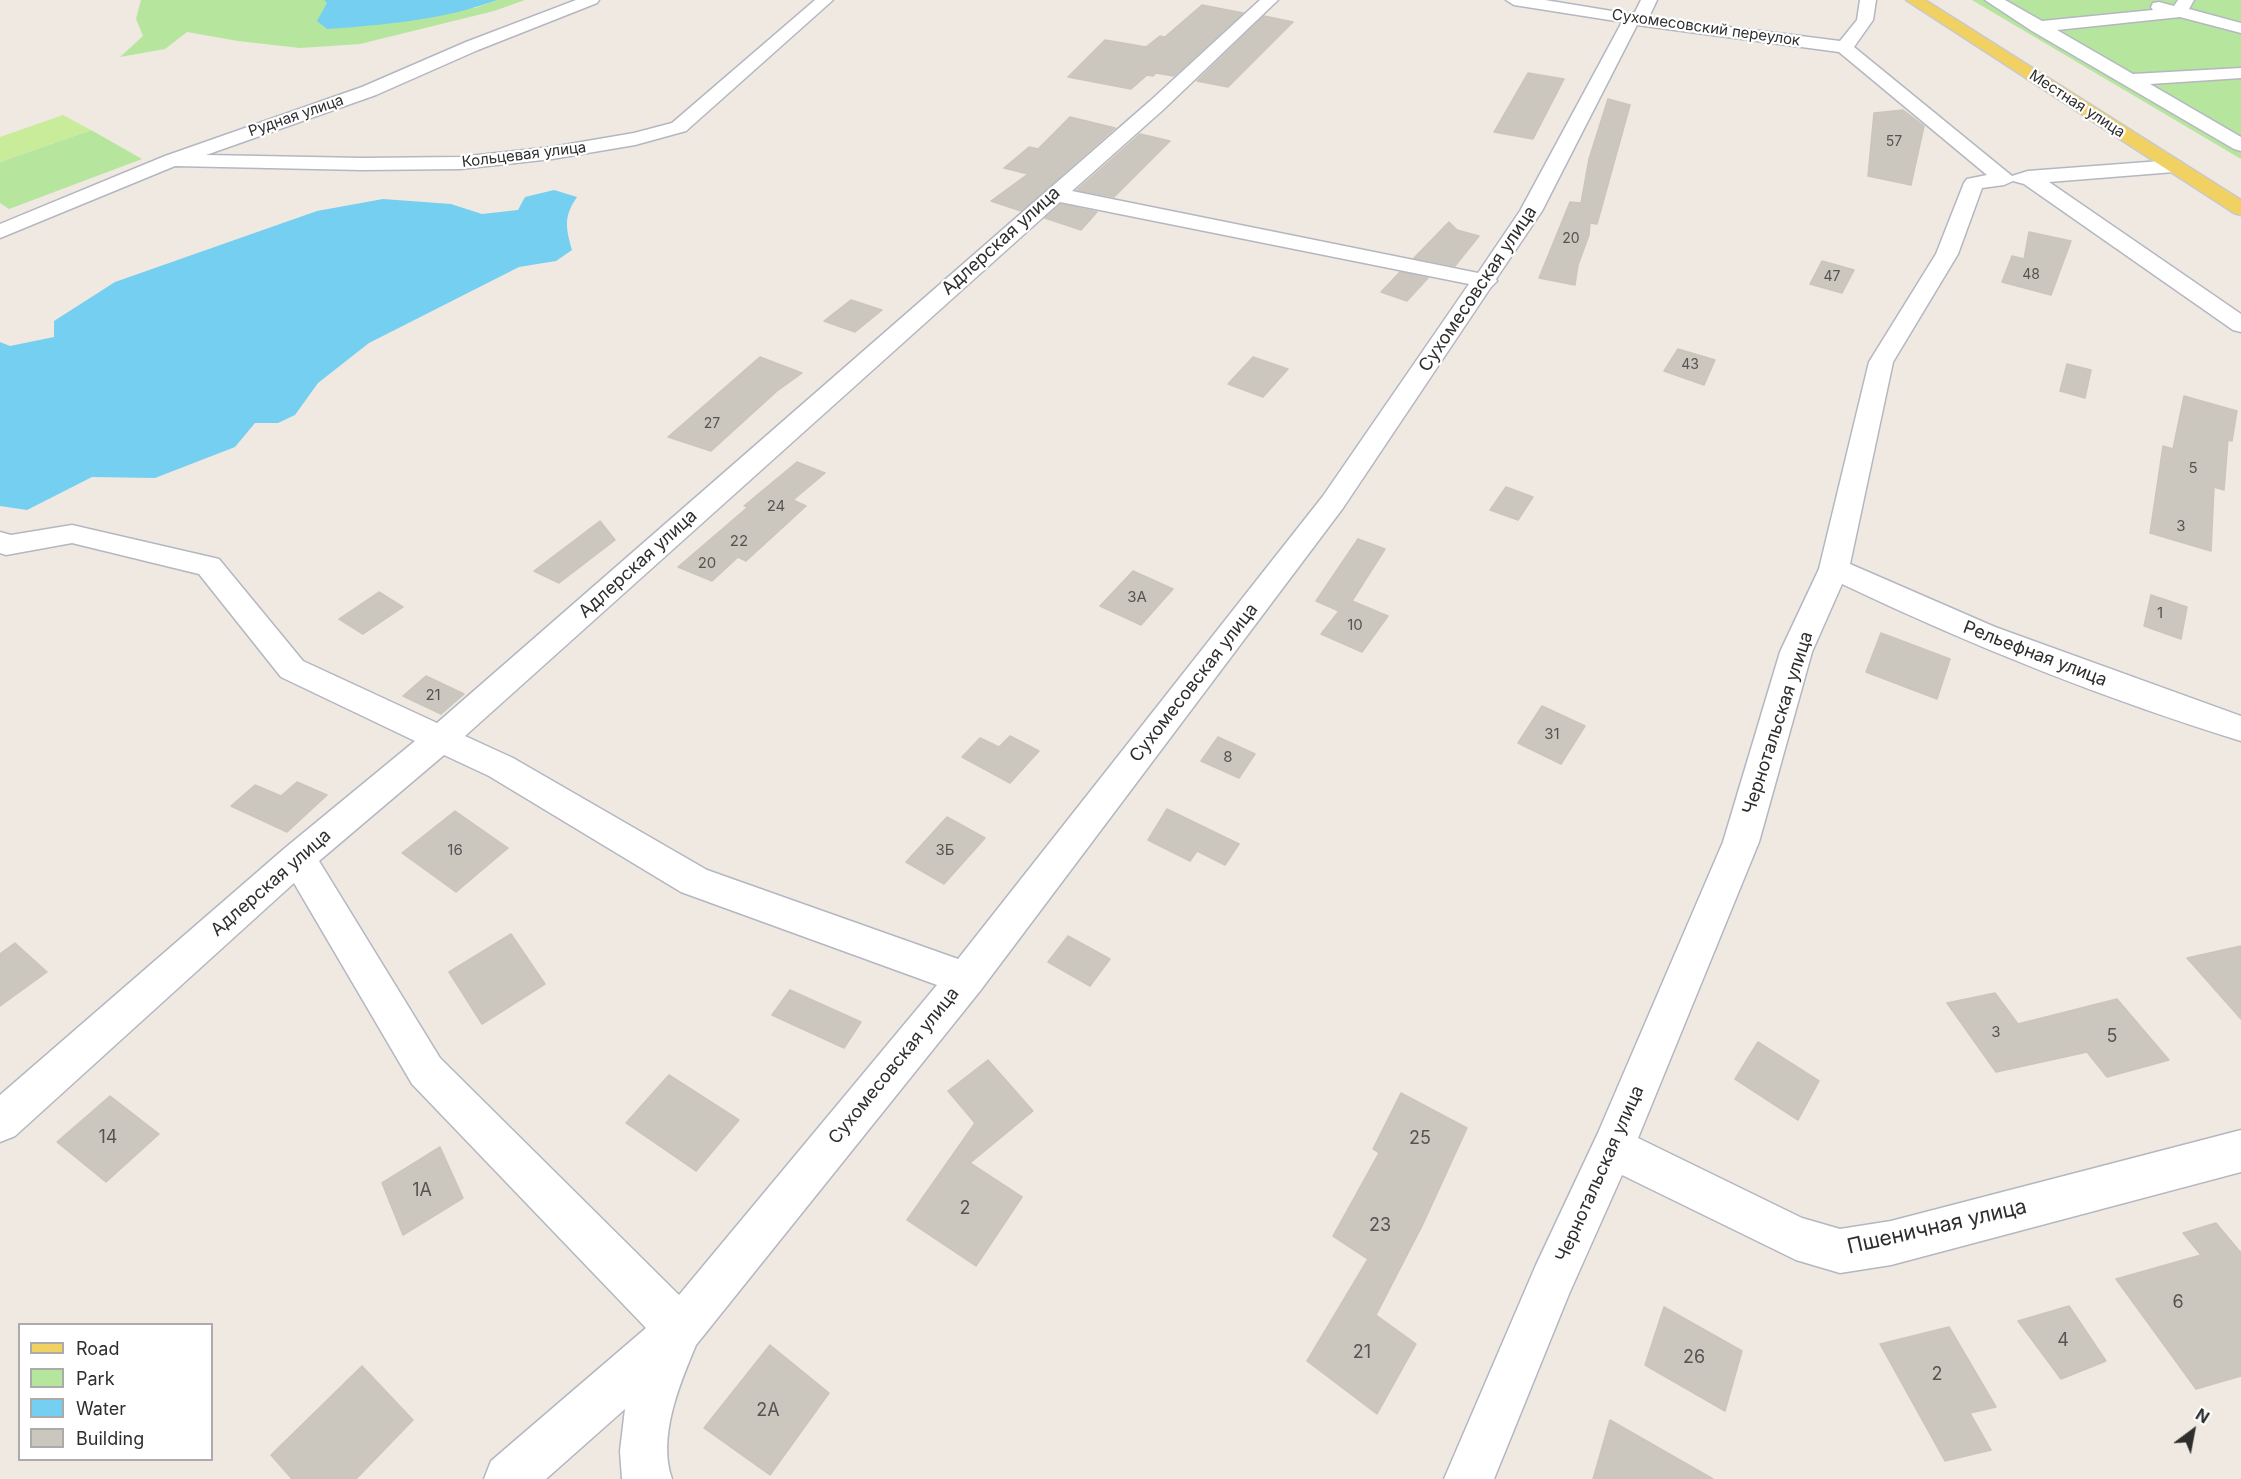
<!DOCTYPE html>
<meta charset="utf-8">
<style>
body{margin:0}
#map{position:relative;width:2241px;height:1479px;overflow:hidden;background:#efe9e1;font-family:Inter,sans-serif}
canvas{display:block}
.legend{position:absolute;left:18px;top:1323px;width:195px;height:138px;box-sizing:border-box;background:#fff;border:2px solid #ababab;margin:0;padding:8px 10px;list-style:none;font-size:18px;color:#2e2e2e}
.legend li{display:flex;align-items:center;gap:12px;height:30px}
.legend b{width:30px;border:2px solid #ababab}
.north{position:absolute;left:2163px;top:1401px;width:60px;height:60px;-webkit-text-stroke:4px #fff;paint-order:stroke;rotate:32deg;font-size:16px;font-weight:700;line-height:24px;text-align:center;color:#2e2e2e}
.north::after{content:'';display:block;margin:auto;width:21px;height:27px;background:#2e2e2e;clip-path:polygon(50% 0,100% 100%,50% 72%,0 100%)}
</style>
<div id="map">
<canvas width="2241" height="1479"></canvas>
<ul class="legend">
<li><b style="height:8px;background:#f2d163"></b>Road</li>
<li><b style="height:16px;background:#b6e59e"></b>Park</li>
<li><b style="height:16px;background:#75cff0"></b>Water</li>
<li><b style="height:16px;background:#cbc7bf"></b>Building</li>
</ul>
<div class="north">N</div>
</div>
<script>
const g = document.querySelector('canvas').getContext('2d');
g.lineJoin = 'round';
function fill(path, color) {
  g.fillStyle = color;
  g.fill(path, 'evenodd');
}
function trace(path, color, width, dash) {
  g.strokeStyle = color;
  g.lineWidth = width;
  g.lineCap = dash ? 'butt' : 'round';
  g.setLineDash(dash || []);
  g.stroke(path);
}
function label(font, color, halo, rows, align = 'center') {
  g.font = font + ' Inter,sans-serif';
  g.lineWidth = 4.5;
  g.setLineDash([]);
  g.textBaseline = 'middle';
  g.strokeStyle = halo;
  g.fillStyle = color;
  for (const [text, x, y, turn = 0] of rows) {
    g.save();
    g.translate(x, y);
    g.rotate((+turn || 0) * Math.PI / 180);
    g.textAlign = isNaN(turn) ? turn : align;
    if (halo) g.strokeText(text, 0, 0);
    g.fillText(text, 0, 0);
    g.restore();
  }
}
fill(new Path2D(`
 M141 0H324L327 2 475 8 497 0H525L494 11 360 44 300 48 238 41 187 32 165 49 120 57 143 36 136 19Z
 M1972 0H2241V159Z
 M91 130 142 159 9 209 0 203V162Z`), '#b6e59e');
fill(new Path2D(`
 M63 115 91 130 0 162V137Z`), '#c9ec9a');
fill(new Path2D(`
 M324 0H497C443 20 384 25 327 29L317 21 327 3Z
 M554 190 577 197C563 217 566 228 572 250L556 261 519 267 369 343 318 383 295 415 278 423H255L235 447 155 478 92 477 27 510 0 506V342L10 346 54 337V321L115 282 317 211 383 199 451 204 482 214 518 210 525 197Z`), '#75cff0');
const building = new Path2D(`
 M1202 5 1243 13 1174 76 1156 73 1153 76 1147 75 1131 89 1068 77 1105 40 1146 47 1160 36 1165 37Z
 M1264 16 1293 22 1228 87 1197 81Z
 M1528 73 1564 79 1533 139 1494 132Z
 M1608 99 1630 105 1597 224 1590 223 1589 235 1578 265 1575 285 1539 278 1570 202 1581 203 1589 159Z
 M1903 110 1924 126 1911 185 1868 176 1874 113Z
 M1070 117 1115 128 1021 211 991 201 1028 174 1004 168 1029 147 1038 149Z
 M1140 134 1170 141 1114 197 1077 190Z
 M1061 204 1097 212 1081 230 1045 218Z
 M1449 222 1457 230 1479 236 1455 266 1414 258Z
 M2029 232 2071 241 2051 295 2002 282 2012 256 2024 259Z
 M1822 261 1854 270 1842 293 1810 284Z
 M1400 272 1428 278 1407 301 1381 292Z
 M851 300 882 310 855 332 824 321Z
 M1678 349 1715 360 1704 385 1664 371Z
 M760 357 802 373 777 391 711 451 668 437Z
 M1253 357 1288 369 1263 397 1228 384Z
 M2067 364 2091 370 2085 398 2060 391Z
 M2184 396 2237 411 2232 441 2228 440 2224 490 2214 487 2211 551 2150 533 2163 446 2173 449Z
 M797 462 825 473 793 500 806 506 746 561 738 557 712 581 678 567 748 507 744 506Z
 M1506 487 1533 497 1518 520 1490 510Z
 M600 521 615 540 559 583 534 571Z
 M1358 539 1385 549 1352 601 1388 616 1362 652 1321 634 1339 611 1316 601Z
 M1133 571 1173 589 1141 625 1100 606Z
 M379 592 403 607 363 634 339 619Z
 M2151 595 2187 607 2181 639 2144 626Z
 M1881 633 1950 659 1937 699 1866 672Z
 M426 676 464 694 441 714 403 696Z
 M1542 706 1585 726 1561 764 1518 743Z
 M1010 736 1039 751 1010 783 962 757 980 738 999 747Z
 M1218 737 1255 754 1239 778 1201 761Z
 M297 782 327 795 287 832 231 806 255 785 281 796Z
 M1167 809 1239 844 1225 865 1197 851 1190 861 1148 840Z
 M455 811 508 848 456 892 402 853Z
 M947 817 985 838 944 884 906 862Z
 M511 934 545 984 482 1024 449 972Z
 M1068 936 1110 959 1090 986 1048 962Z
 M15 943 47 972 0 1006V954Z
 M2241 946V1019L2187 958Z
 M790 990 861 1022 844 1048 772 1015Z
 M1995 993 2018 1024 2117 999 2169 1060 2107 1077 2087 1052 1996 1072 1947 1003Z
 M1758 1042 1819 1081 1798 1120 1735 1079Z
 M988 1060 1033 1111 970 1163 1022 1197 976 1266 907 1220 975 1123 948 1091Z
 M669 1075 739 1120 696 1171 626 1123Z
 M1401 1093 1467 1128 1422 1226 1376 1315 1416 1344 1377 1414 1307 1361 1368 1259 1333 1236 1379 1153 1373 1149Z
 M110 1096 159 1134 106 1182 57 1142Z
 M440 1147 463 1198 403 1235 382 1183Z
 M2216 1223 2241 1253V1376L2196 1389 2116 1279 2201 1255 2183 1233Z
 M2069 1306 2106 1361 2061 1379 2018 1321Z
 M1664 1307 1742 1351 1725 1411 1645 1365Z
 M1949 1327 1996 1407 1970 1413 1991 1450 1945 1461 1880 1344Z
 M770 1345 829 1393 770 1475 704 1428Z
 M362 1366 413 1420 356 1479H292L271 1455Z
 M1610 1420 1713 1479H1593Z`);
fill(building, '#cbc7bf');
trace(building, '#cbc5ba', 1.5);
const minor = new Path2D(`
 M576 0H599L597 3 478 50 376 95 206 155 362 158 460 157 552 147 634 133 672 123 815 0H833L686 131 635 145 552 159 460 169 362 170 175 166 0 238V224L165 156 362 87 466 42Z
 M1260 0H1278L1164 109 1072 191 1478 273 1520 211 1622 22 1514 5 1506 0H1545L1630 14 1635 12 1641 0H1657L1649 17 1840 41 1857 20 1860 0H1876L1873 20 1854 47 2012 176 2028 171 2174 160 2181 162 2184 166 2181 170 2174 172 2049 182 2241 314V332L2233 330 2024 184 2013 181 2004 185 1982 188 1958 254 1893 362 1850 564 1995 627 2241 716V741C2105 699 1970 645 1842 584L1812 652 1759 842 1638 1138 1802 1218 1840 1229 1891 1221 2241 1130V1172L1891 1265 1840 1273 1796 1260 1622 1175 1569 1294 1494 1479H1444L1536 1265 1598 1133 1723 842 1780 652 1819 569 1869 362 1936 254 1964 183 1967 179 1987 175 1839 52 1637 25 1542 211 1496 279 1497 281 1491 287 1343 508 980 991 696 1345C680 1383 657 1437 672 1479H622L620 1451 625 1409 546 1479H484L491 1461 646 1328 412 1084 294 883 15 1136 0 1142V1095L285 848 415 741 281 677 199 574 72 543 6 555 0 553V532L11 535 72 525 219 559 303 661 437 723 1150 101ZM1060 202 1469 284 1323 496 958 959 707 870 513 758 465 736ZM444 755 489 776 681 892 937 985 679 1295 440 1058 319 861Z
 M1985 0H2005L2042 21 2153 10 2151 7 2153 3 2159 2 2174 6 2178 0H2194L2189 9 2241 23V33L2180 17 2057 30 2133 74 2241 68V78L2150 84 2241 137V151L2234 149 2032 31Z`);
const major = new Path2D(`
 M1906 0H1925L2241 200V215L2234 213Z`);
trace(minor, '#b4b7c1', 3);
trace(major, '#c9c9c9', 3);
fill(minor, '#fff');
fill(major, '#f2d163');
label('14px', '#555452', null, [
 ["57",1894,142],
 ["20",1571,239],
 ["48",2031,275],
 ["47",1832,277],
 ["43",1690,365],
 ["27",712,424]
]);
label('15px', '#2e2e2e', '#fff', [
 ["Сухомесовский переулок",1706,28,8],
 ["Местная улица",2077,104,33],
 ["Рудная улица",296,116,-19],
 ["Кольцевая улица",524,155,-7]
]);
label('15px', '#555452', null, [
 ["5",2193,468],
 ["24",776,506],
 ["3",2181,526],
 ["22",739,541],
 ["20",707,563],
 ["3А",1137,597],
 ["1",2160,613],
 ["10",1355,625],
 ["21",433,695],
 ["31",1552,734],
 ["8",1228,757],
 ["16",455,850],
 ["3Б",945,850],
 ["3",1996,1032]
]);
label('18px', '#2e2e2e', '#fff', [
 ["Адлерская улица",1001,241,-42],
 ["Сухомесовская улица",1478,289,-56],
 ["Адлерская улица",638,564,-42],
 ["Рельефная улица",2035,654,21],
 ["Сухомесовская улица",1194,683,-52],
 ["Чернотальская улица",1778,723,-72],
 ["Адлерская улица",271,883,-41],
 ["Сухомесовская улица",894,1066,-51],
 ["Чернотальская улица",1600,1174,-66]
]);
label('18px', '#555452', null, [
 ["5",2112,1037],
 ["14",108,1138],
 ["25",1420,1139],
 ["1А",422,1191],
 ["2",965,1209],
 ["23",1380,1226],
 ["6",2178,1303],
 ["4",2063,1341],
 ["21",1362,1353],
 ["26",1694,1358],
 ["2",1937,1375],
 ["2А",768,1411]
]);
label('21px', '#2e2e2e', '#fff', [
 ["Пшеничная улица",1937,1227,-13]
]);
</script>
